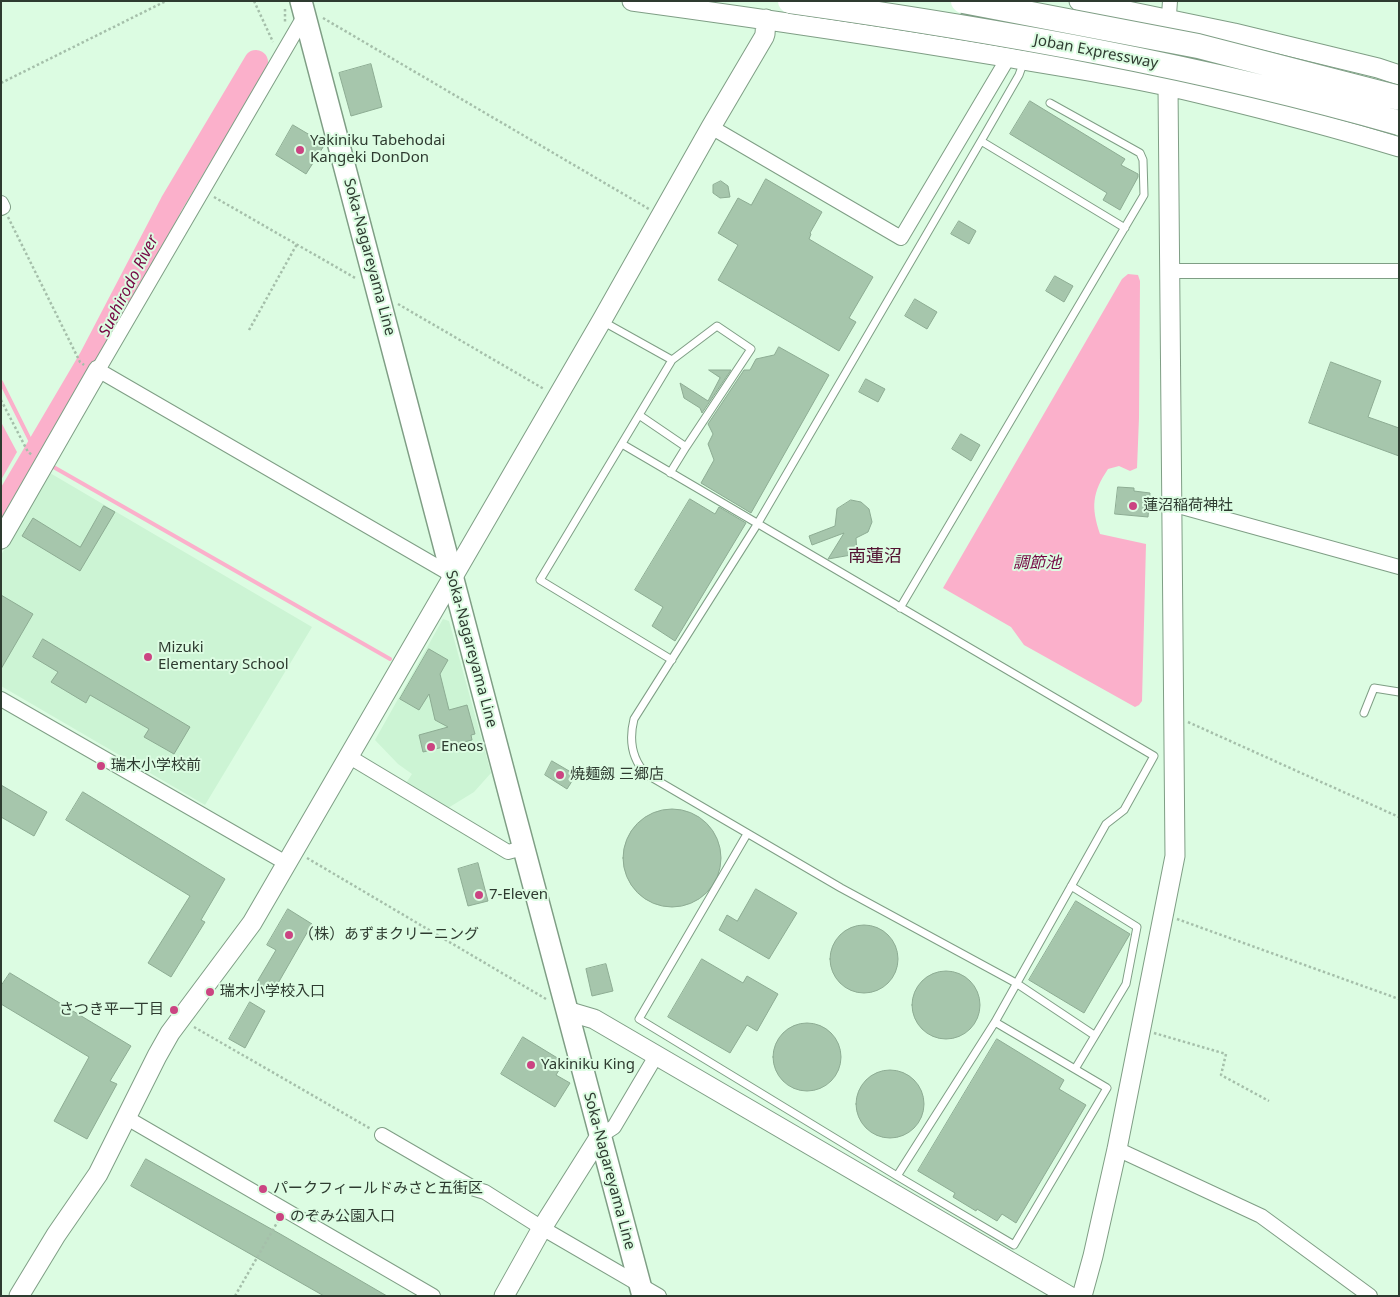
<!DOCTYPE html>
<meta charset="utf-8">
<style>
body{margin:0}
#map{position:relative;width:1400px;height:1297px;overflow:hidden;background:#dcfce2;font-family:"Noto Sans",sans-serif}
canvas{display:block}
.frame{position:absolute;inset:0;border:2px solid #2e3b30;pointer-events:none}
</style>
<div id="map">
<canvas width="1400" height="1297"></canvas>
<div class="frame"></div>
</div>
<script>
const g = document.querySelector('canvas').getContext('2d');
g.lineJoin = 'round';
function fill(path, color) {
  g.fillStyle = color;
  g.fill(path, 'evenodd');
}
function trace(path, color, width, dash) {
  g.strokeStyle = color;
  g.lineWidth = width;
  g.lineCap = dash ? 'butt' : 'round';
  g.setLineDash(dash || []);
  g.stroke(path);
}
function label(font, color, halo, rows, align = 'center') {
  g.font = font + ' "Noto Sans","Noto Sans JP",sans-serif';
  g.lineWidth = 4;
  g.setLineDash([]);
  g.textBaseline = 'middle';
  g.strokeStyle = halo;
  g.fillStyle = color;
  for (const [text, x, y, turn = 0] of rows) {
    g.save();
    g.translate(x, y);
    g.rotate((+turn || 0) * Math.PI / 180);
    g.textAlign = isNaN(turn) ? turn : align;
    if (halo) g.strokeText(text, 0, 0);
    g.fillText(text, 0, 0);
    g.restore();
  }
}
fill(new Path2D(`
 M50 473 312 627 205 805 1 686V555Z
 M443 619 449 621 491 773 474 792 448 808 406 783 412 774 398 764 375 740Z`), '#ccf4d4');
fill(new Path2D(`
 M1128 274 1138 275 1140 281 1139 418 1137 468 1130 471 1119 466 1108 469C1092 493 1091 507 1100 534L1146 544 1142 701 1139 705 1135 707 1024 645 1011 627 943 588 1122 279Z
 M1 422 17 452 1 480Z`), '#fbb0cb');
trace(new Path2D(`
 M1 382 36 452
 M50 465 390 659`), '#fbb0cb', 4);
trace(new Path2D(`
 M1 511 91 358 172 203 256 62`), '#fbb0cb', 24);
const building = new Path2D(`
 M371 64 382 107 351 116 339 73Z
 M1030 101 1125 159 1121 165 1138 174V177L1120 210 1103 200 1107 193 1010 134Z
 M293 125 325 144 306 174 276 155Z
 M766 179 822 212 810 233 811 234 809 239 873 277 849 318 856 322 839 351 718 280 738 245 718 233 738 198 751 205Z
 M721 181 728 186 730 197 720 198 713 193V185Z
 M959 221 976 231 969 244 951 234Z
 M1055 276 1073 286 1064 302 1046 291Z
 M915 299 937 312 927 329 905 316Z
 M779 347 829 375 751 513 701 483 714 460 708 444 713 434 708 424 744 370H750L756 359 774 355Z
 M1331 362 1381 381 1368 417 1399 428V456L1309 423Z
 M709 370H731L702 413 700 408 684 398 680 383 708 401 720 378Z
 M866 379 885 389 878 402 859 392Z
 M961 434 980 445 971 461 952 449Z
 M1118 487 1134 488V491L1150 493 1148 517 1115 514Z
 M690 499 715 514 719 507 746 523 675 641 652 626 663 607 635 590Z
 M851 500 861 502 869 509 872 522 868 532 856 538 857 554 828 559 844 533 812 545 809 536 835 526 837 509Z
 M104 506 115 512 80 571 22 536 33 518 80 547Z
 M1 595 33 614 1 669Z
 M43 639 190 727 174 754 144 737 149 729 90 695 86 703 51 682 58 672 33 657Z
 M429 649 448 660 440 674 449 710 467 705 475 734 471 735 472 740 423 752 419 735 448 727 435 720 429 694 419 710 400 699Z
 M552 761 576 775 567 789 545 775Z
 M1 785 47 812 34 836 1 817Z
 M83 792 225 879 201 920 205 922 171 977 148 963 190 896 66 820Z
 M623 858a49 49 0 1 1 98 0a49 49 0 1 1-98 0Z
 M478 863 488 901 468 906 458 869Z
 M756 889 797 913 769 959 719 930 727 915 737 921Z
 M1076 901 1130 934 1084 1013 1029 980Z
 M288 909 312 924 273 992 257 982 276 950 267 945Z
 M830 959a34 34 0 1 1 68 0a34 34 0 1 1-68 0Z
 M702 959 743 983 747 976 778 994 757 1031 747 1025 730 1053 668 1017Z
 M606 964 613 991 592 996 586 969Z
 M912 1005a34 34 0 1 1 68 0a34 34 0 1 1-68 0Z
 M10 973 131 1046 110 1081 117 1084 87 1139 54 1121 89 1057 1 1004V986Z
 M250 1002 265 1011 245 1048 229 1039Z
 M773 1057a34 34 0 1 1 68 0a34 34 0 1 1-68 0Z
 M523 1037 564 1062 556 1075 570 1083 555 1107 501 1074Z
 M997 1039 1064 1080 1059 1089 1086 1105 1016 1223 1002 1214 997 1221 977 1209 976 1211 953 1197 955 1193 918 1171Z
 M856 1104a34 34 0 1 1 68 0a34 34 0 1 1-68 0Z
 M146 1159 282 1235 387 1296H324L131 1186Z`);
fill(building, '#a6c6ac');
trace(building, '#8dac93', 1);
const lane = new Path2D(`
 M1024 61 1019 75 981 141 758 523 634 719C629 739 631 758 646 774L841 888 1016 983 1094 1035
 M981 141 1125 228
 M602 321 672 360
 M639 415 686 447 751 349 717 326 672 360 540 580 672 660
 M622 444 1154 756 1124 810 1106 824 995 1022 897 1176
 M670 473 686 447
 M900 608 1144 195 1143 160 1140 153 1050 103
 M1364 713 1374 688 1399 692
 M747 834 639 1019 897 1176 1014 1245 1107 1088 995 1022
 M1071 886 1137 927 1126 984 1075 1069`);
const street = new Path2D(`
 M305 15 98 370 452 575
 M1168 29 1170 1
 M711 127 901 238 1008 58
 M1 203 3 207 1 208
 M1170 271H1399
 M1171 504 1399 567
 M1 699 286 863
 M348 756 508 852 523 848
 M127 1118 433 1296
 M382 1135 475 1189 485 1192 542 1228 659 1296
 M600 1136 614 1127 656 1056
 M1117 1149 1261 1216 1370 1296`);
const secondary = new Path2D(`
 M632 1C757 18 881 36 1005 57 1071 68 1137 78 1202 94 1268 110 1334 127 1399 147
 M1079 1 1234 33 1378 68 1399 75
 M1 539 98 370
 M567 1011 594 1019 1069 1296
 M19 1296 56 1235 98 1174 157 1056 170 1033 252 923 602 320 711 127 764 37 765 34 766 19
 M504 1296 542 1228 600 1136
 M1082 1296 1093 1256 1117 1149 1175 856 1168 87`);
const primary = new Path2D(`
 M301 1 515 815 643 1296`);
trace(lane, '#7f9e85', 9);
trace(street, '#7f9e85', 16);
trace(secondary, '#7f9e85', 21);
trace(primary, '#7f9e85', 24);
trace(new Path2D(`
 M254 1 273 42
 M285 9V23
 M323 18 649 209
 M1 83 166 1
 M214 197 357 279
 M8 217 80 362 84 365
 M398 304 544 389
 M249 330 297 244
 M1 400 28 452 32 455
 M1188 722 1399 817
 M307 858 546 999
 M1177 919 1399 999
 M194 1027 371 1129
 M1154 1033 1226 1054 1221 1075 1269 1101
 M235 1296 278 1221`), '#a5bfaa', 2.5, [2.5, 2.5]);
trace(lane, '#fff', 7);
trace(street, '#fff', 14);
trace(secondary, '#fff', 19);
trace(primary, '#fff', 21);
const highwayBridge = new Path2D(`
 M790 1C995 30 1200 66 1399 123
 M963 1 1198 46 1399 98`);
trace(highwayBridge, '#7f9e85', 26, []);
trace(highwayBridge, '#fff', 24);
for (const [x, y, r, color] of [
 [300,150,5,"#cb4482"],
 [1133,506,5,"#cb4482"],
 [148,657,5,"#cb4482"],
 [431,747,5,"#cb4482"],
 [101,766,5,"#cb4482"],
 [560,775,5,"#cb4482"],
 [479,895,5,"#cb4482"],
 [289,935,5,"#cb4482"],
 [210,992,5,"#cb4482"],
 [174,1010,5,"#cb4482"],
 [531,1065,5,"#cb4482"],
 [263,1189,5,"#cb4482"],
 [280,1217,5,"#cb4482"]
]) {
  const dot = new Path2D();
  dot.arc(x, y, r, 0, 2 * Math.PI);
  g.fillStyle = color;
  g.fill(dot);
  trace(dot, '#dcfce2', 2);
}
label('15px', '#2e3b30', '#dcfce2', [
 ["Joban Expressway",1096,52,11],
 ["Soka-Nagareyama Line",369,257,75],
 ["Soka-Nagareyama Line",471,649,75],
 ["Soka-Nagareyama Line",609,1171,75]
]);
label('15px', '#2e3b30', '#dcfce2', [
 ["Yakiniku Tabehodai",310,141],
 ["Kangeki DonDon",310,158],
 ["蓮沼稲荷神社",1143,506],
 ["Mizuki",158,648],
 ["Elementary School",158,665],
 ["Eneos",441,747],
 ["瑞木小学校前",111,766],
 ["焼麺劔 三郷店",570,775],
 ["7-Eleven",489,895],
 ["（株）あずまクリーニング",299,935],
 ["瑞木小学校入口",220,992],
 ["さつき平一丁目",164,1010,"right"],
 ["Yakiniku King",541,1065],
 ["パークフィールドみさと五街区",273,1189],
 ["のぞみ公園入口",290,1217]
], 'left');
label('italic 16px', '#750643', '#dcfce2', [
 ["Suehirodo River",129,286,-63],
 ["調節池",1037,563]
]);
label('18px', '#521231', '#dcfce2', [
 ["南蓮沼",875,557]
]);
</script>
